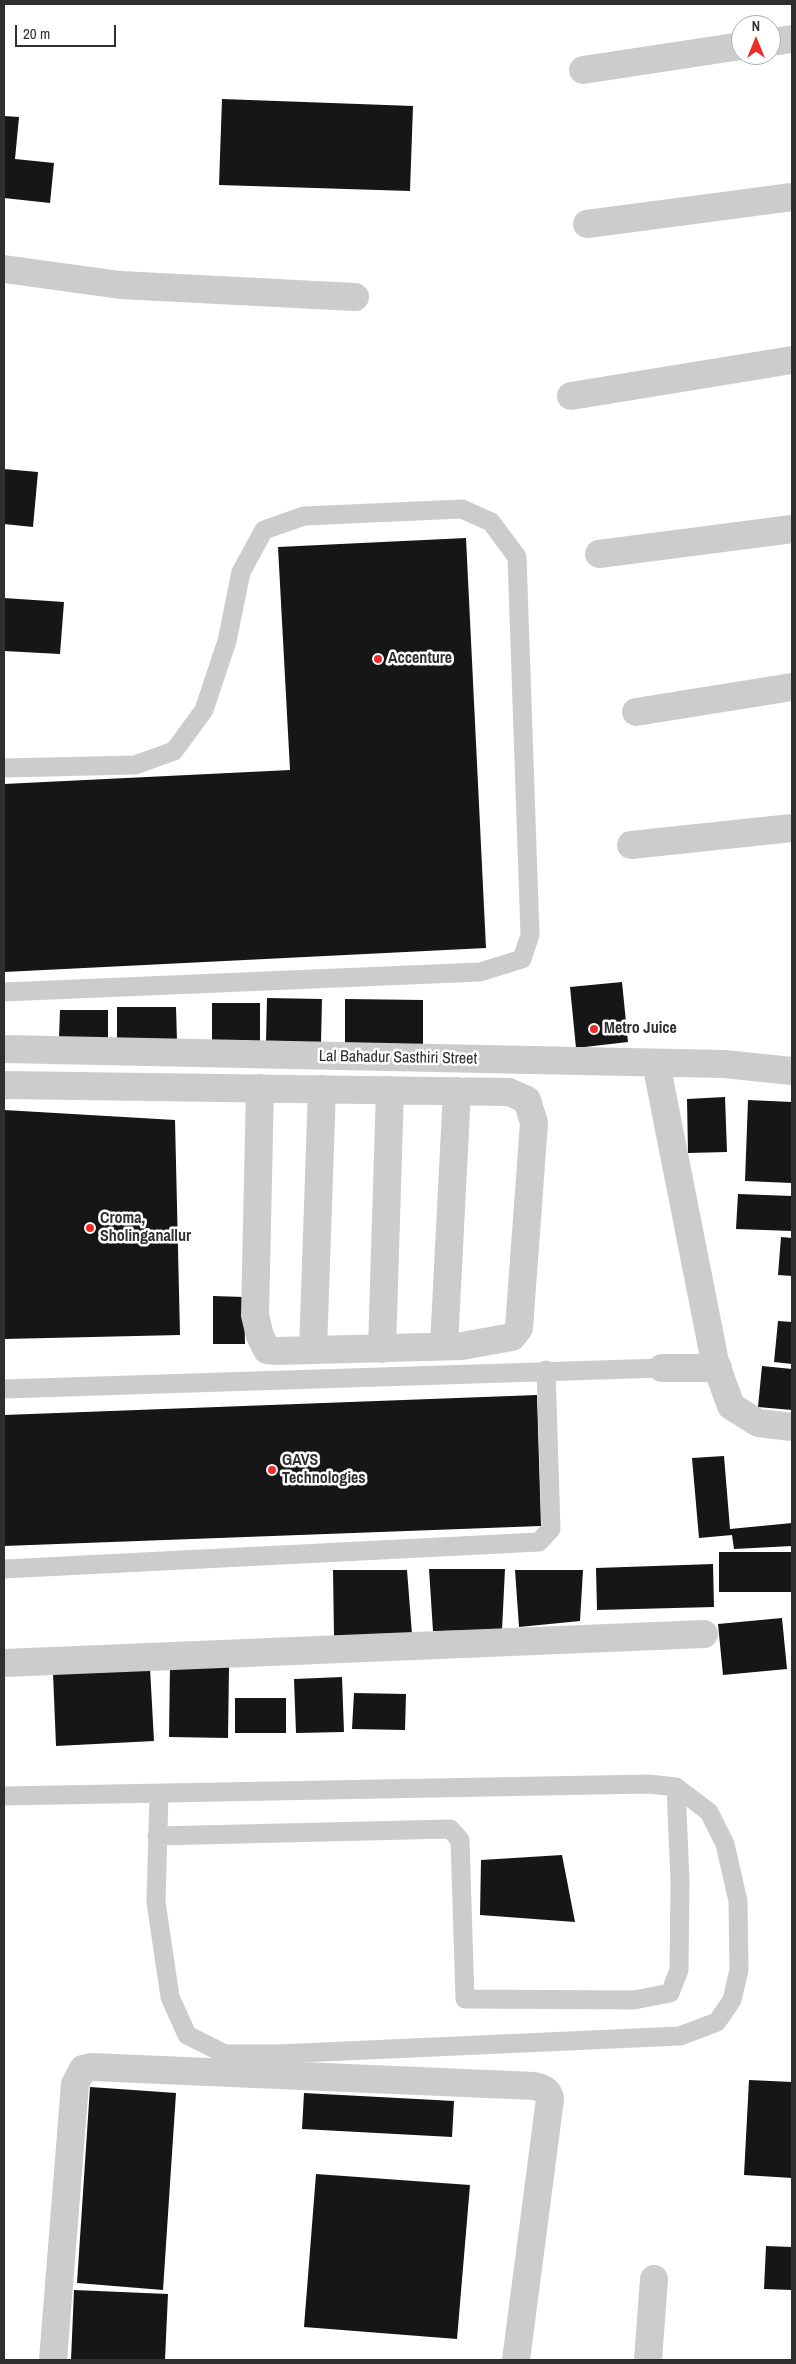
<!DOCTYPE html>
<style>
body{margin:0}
#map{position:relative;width:796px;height:2364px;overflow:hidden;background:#fff;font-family:"Archivo Narrow",sans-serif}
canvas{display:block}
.frame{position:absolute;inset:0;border:5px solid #2f2f2f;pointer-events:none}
.north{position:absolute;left:731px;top:15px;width:50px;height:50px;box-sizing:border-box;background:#fff;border:1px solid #acacac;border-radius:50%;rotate:0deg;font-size:14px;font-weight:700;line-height:20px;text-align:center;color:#2f2f2f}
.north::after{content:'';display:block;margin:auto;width:18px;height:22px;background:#ed2c29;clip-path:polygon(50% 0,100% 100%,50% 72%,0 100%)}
.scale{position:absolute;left:15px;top:25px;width:101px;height:22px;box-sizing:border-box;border:2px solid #2f2f2f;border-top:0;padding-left:6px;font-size:15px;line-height:18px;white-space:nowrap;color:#2f2f2f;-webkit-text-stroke:4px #fff;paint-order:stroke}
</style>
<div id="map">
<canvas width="796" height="2364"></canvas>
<div class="frame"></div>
<div class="north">N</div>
<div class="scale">20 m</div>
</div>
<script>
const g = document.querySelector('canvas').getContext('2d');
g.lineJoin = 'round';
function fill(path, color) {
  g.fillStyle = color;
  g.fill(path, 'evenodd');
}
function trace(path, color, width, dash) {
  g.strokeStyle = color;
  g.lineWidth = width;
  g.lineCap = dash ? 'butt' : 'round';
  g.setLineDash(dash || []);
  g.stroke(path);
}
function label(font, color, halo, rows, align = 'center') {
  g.font = font + ' "Archivo Narrow",sans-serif';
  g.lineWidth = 5;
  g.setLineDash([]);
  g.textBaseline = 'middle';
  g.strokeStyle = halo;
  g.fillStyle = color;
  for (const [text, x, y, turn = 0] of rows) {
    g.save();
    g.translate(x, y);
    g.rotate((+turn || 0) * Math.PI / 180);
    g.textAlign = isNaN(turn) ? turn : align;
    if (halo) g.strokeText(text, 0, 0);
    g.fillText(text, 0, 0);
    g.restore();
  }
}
fill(new Path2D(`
 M222 99 413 106 410 191 219 185Z
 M4 116 19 117 15 159 54 163 50 203 4 198Z
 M4 469 38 472 33 527 4 524Z
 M466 538 486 948 4 972V784L290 770 278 547Z
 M4 598 64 602 60 654 4 651Z
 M622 982 628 1042 576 1048 570 987Z
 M267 998 322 999 321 1043 266 1042Z
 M345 999 423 1000V1046L345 1045Z
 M212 1003H260V1045H212Z
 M117 1007H176L177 1041H117Z
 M60 1010H108V1039L59 1038Z
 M725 1097 727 1152 688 1153 687 1099Z
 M748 1100 792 1102V1183L745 1181Z
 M4 1110 175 1120 180 1335 4 1339Z
 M738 1194 792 1196V1231L736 1229Z
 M781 1237 792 1238V1276L778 1275Z
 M213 1296 244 1297 245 1344H213Z
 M778 1321 792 1322V1364L774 1362Z
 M762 1366 792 1369V1410L758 1407Z
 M537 1395 541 1526 4 1546V1415Z
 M724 1456 730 1529 792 1523V1546L734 1549 732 1535 699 1538 692 1458Z
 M719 1552H792V1592H719Z
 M713 1564 714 1607 597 1610 596 1568Z
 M429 1569H505L502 1630 433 1631Z
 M333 1570H407L412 1634 334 1637Z
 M515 1570H583L580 1621 519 1627Z
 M782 1618 787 1669 723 1675 718 1624Z
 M170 1666 229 1667 228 1738 169 1737Z
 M150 1668 154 1741 56 1746 53 1673Z
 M342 1677 344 1732 296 1733 294 1679Z
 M354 1693 406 1694 405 1730 352 1729Z
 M235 1698H286V1733H235Z
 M562 1855 575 1922 480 1915 481 1860Z
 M749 2080 792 2082V2178L744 2175Z
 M90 2087 176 2093 163 2290 77 2283Z
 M304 2093 454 2101 452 2137 302 2129Z
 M316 2174 470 2185 457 2339 304 2327Z
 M766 2246 792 2247V2290L764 2289Z
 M74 2290 168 2294 165 2360H71Z`), '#161616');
trace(new Path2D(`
 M4 768 135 765 174 751 204 710 227 641 241 572 264 530 304 516 462 509 491 522 517 557 530 935 522 959 480 972 4 992
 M4 1389 662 1368
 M4 1569 539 1542 551 1529 546 1370
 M4 1796 649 1784 676 1787 709 1812 725 1844 738 1901 739 1970 732 2000 717 2022 680 2036 278 2054H225L187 2035 170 1997 156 1902 159 1795
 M157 1836 450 1829 460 1840 465 1999 634 2000 670 1993 679 1970 680 1881 676 1787`), '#ccc', 19);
trace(new Path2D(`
 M771 42 792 39
 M583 70 741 46
 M587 224 792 197
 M4 269 120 285 355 297
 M571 396 792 360
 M599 554 792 529
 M636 712 792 687
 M631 845 792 828
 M4 1049 724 1064 792 1071
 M656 1063 715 1362 731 1406 758 1423 792 1427
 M4 1085 509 1092 527 1100 534 1123 519 1328 512 1337 462 1346 277 1351 267 1350 260 1336 255 1315 260 1088
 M444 1346 457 1091
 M382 1349 390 1090
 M313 1350 322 1089
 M662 1368H718
 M4 1663 704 1634
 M53 2360 75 2084 83 2069 92 2067 534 2086C542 2088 548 2089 550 2099L516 2360
 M648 2360 654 2279`), '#ccc', 28);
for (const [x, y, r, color] of [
 [378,659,5,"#ed2c29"],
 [594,1029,5,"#ed2c29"],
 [90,1228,5,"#ed2c29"],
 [272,1470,5,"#ed2c29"]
]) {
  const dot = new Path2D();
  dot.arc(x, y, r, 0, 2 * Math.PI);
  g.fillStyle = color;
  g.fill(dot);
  trace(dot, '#fff', 2);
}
label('bold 16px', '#2f2f2f', '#fff', [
 ["Accenture",388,659],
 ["Metro Juice",604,1029],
 ["Croma,",100,1219],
 ["Sholinganallur",100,1237],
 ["GAVS",282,1461],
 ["Technologies",282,1479]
], 'left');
label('16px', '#2f2f2f', '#fff', [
 ["Lal Bahadur Sasthiri Street",398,1058,1]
]);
</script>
